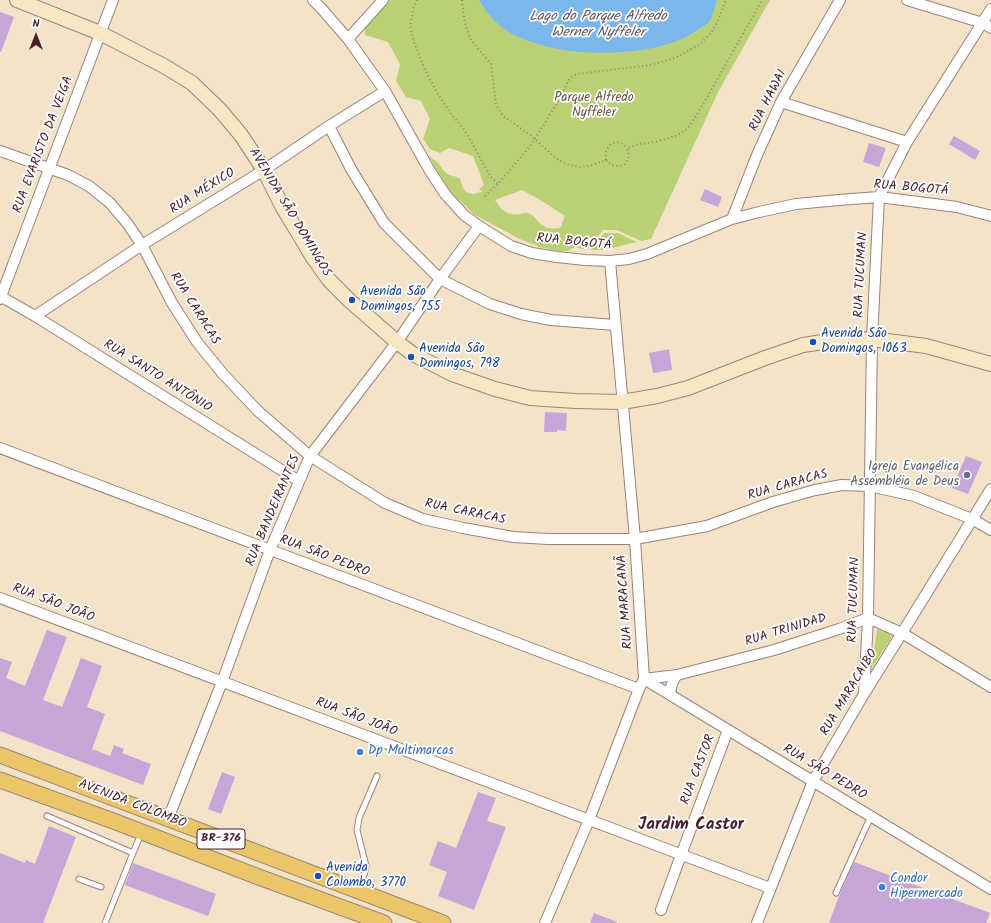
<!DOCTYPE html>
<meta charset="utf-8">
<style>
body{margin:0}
#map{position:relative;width:991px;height:923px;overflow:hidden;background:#f3e3c8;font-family:Kalam,sans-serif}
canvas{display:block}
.north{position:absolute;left:16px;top:16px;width:40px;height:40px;-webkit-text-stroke:3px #fff;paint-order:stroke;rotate:0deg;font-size:11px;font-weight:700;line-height:16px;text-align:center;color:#4a1f2b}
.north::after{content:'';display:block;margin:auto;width:14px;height:18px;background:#4a1f2b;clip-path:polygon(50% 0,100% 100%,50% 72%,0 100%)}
</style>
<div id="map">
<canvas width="991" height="923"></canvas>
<div class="north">N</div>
</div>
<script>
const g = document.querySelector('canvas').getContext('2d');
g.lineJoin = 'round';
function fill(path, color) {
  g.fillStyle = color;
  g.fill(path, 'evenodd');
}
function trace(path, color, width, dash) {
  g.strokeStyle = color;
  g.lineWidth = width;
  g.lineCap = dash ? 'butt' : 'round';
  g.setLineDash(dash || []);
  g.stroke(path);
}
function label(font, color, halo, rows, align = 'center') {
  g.font = font + ' Kalam,sans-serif';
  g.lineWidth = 3.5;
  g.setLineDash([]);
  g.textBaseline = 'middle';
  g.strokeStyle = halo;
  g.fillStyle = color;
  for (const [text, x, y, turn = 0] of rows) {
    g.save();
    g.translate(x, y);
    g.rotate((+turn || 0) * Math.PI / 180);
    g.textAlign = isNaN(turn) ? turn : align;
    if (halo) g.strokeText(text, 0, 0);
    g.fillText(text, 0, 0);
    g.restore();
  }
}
fill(new Path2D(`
 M390 0H770L718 92 651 239 641 241 617 230H603L587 250 575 247 567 251H557L540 247 520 239 475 215 454 195 445 184 429 156 438 163 445 172 449 175 457 177 460 179 463 188 466 192 473 194 482 192 479 189 484 185 473 156 449 148 440 153 430 149 423 139 430 119 421 101 406 97 396 81 400 64 388 42 365 35V28ZM522 190 542 201 565 216 560 228C550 229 544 229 537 220 535 218 533 215 530 214 527 212 524 213 521 214 508 216 502 211 495 200Z
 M604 233H618L637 242 602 250H590Z
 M877 629 893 635 872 668Z`), '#bad074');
fill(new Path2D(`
 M479 0H717C715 6 712 19 708 23 705 26 699 28 696 31 663 53 610 55 571 51 553 49 533 43 516 36 499 28 488 15 479 0Z`), '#7bb7ed');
fill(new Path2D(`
 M0 12 14 17 1 52H0Z
 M954 136 980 151 975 160 949 144Z
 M869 143 886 148 879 167 863 162Z
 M705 189 722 197 718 207 700 200Z
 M669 349 672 370 653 373 649 353Z
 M545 412 567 413 566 431 557 430V432H544Z
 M966 456 982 462 968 494 952 488Z
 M47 630 67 637 43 700 62 707 81 658 102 666 87 707 105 714 92 749 110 756 114 745 124 749 122 753 151 764 143 785 0 731V658L12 662 6 678 25 686Z
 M222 772 235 777 221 814 208 809Z
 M478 792 496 798 487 821 506 827 474 910 438 896 447 872 429 865 438 841 456 848Z
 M49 826 76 837 43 923H0V853L25 863 26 860 35 864Z
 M854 862 990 913 986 923H829L841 891Z
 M133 863 216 894 208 916 125 885Z
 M594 913 617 922V923H590Z`), '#c6a6d9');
const lane = new Path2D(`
 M47 816 133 853 105 923
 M133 853 141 834
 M79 879 101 887
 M354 887 364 875 366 866 357 830 359 818 377 776
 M836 893 871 816`);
const street = new Path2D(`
 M313 0 321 8 348 39 385 91 430 171 445 194 464 215 479 226 511 246 532 253 557 257 585 260 610 261 629 259 647 254 732 219 759 212 796 204 839 200 879 197 957 207 991 216
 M907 0 983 23 991 28
 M348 39 383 0
 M781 102 907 142
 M329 126 351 169 384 223 440 279 490 304 521 314 551 320 615 325
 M0 151 68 175 89 186 110 203 127 223 142 245 172 303 197 342 223 374 258 411 310 456 385 503 423 519 463 528 513 537 548 539H635L707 526 773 502 815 490 842 485 870 486 914 496 972 519 991 530
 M732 219 757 155 781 102 840 0
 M0 296 35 316 299 481
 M0 299 113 0
 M35 316 142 245 264 170 329 126 385 91
 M0 448 639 689
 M0 598 770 888
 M644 679 991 889
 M644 679 677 675 774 650 839 629 868 618 902 633 991 687
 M864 694 868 618 872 339 879 197 907 142 991 9
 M670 695C671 686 672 681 677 675
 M168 819 222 682 270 550 310 456 397 342 440 279 479 226
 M661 910 681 855 728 730
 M545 923 589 820 639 689 644 679 635 539 610 261
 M757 923 813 781 864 694 902 633 991 489`);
const secondary = new Path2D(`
 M17 0 100 33 164 66 192 83 220 110 241 135 264 170 282 206 312 256 329 280 350 301 397 342 413 354 452 374 495 389 530 398 575 401 622 402 657 396 688 388 765 358 803 345 823 342 872 339 926 346 991 364`);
const primary = new Path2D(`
 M0 755 443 923
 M0 780 116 822 256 876 384 923`);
trace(lane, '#9e817a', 7);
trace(street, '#9e817a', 12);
trace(secondary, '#9e817a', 16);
trace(primary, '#9e817a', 17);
trace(new Path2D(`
 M417 0 414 6 410 26 414 42 425 70 438 94 451 114 463 128 471 141 490 176 498 184
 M462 0 463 11 466 27 471 40 491 64 496 105 503 116 529 134 557 159 566 164 580 167 589 166 606 160C611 166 616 167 624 165 629 159 630 155 627 148L640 144 655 142 676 136 687 129 696 116 709 94 762 0
 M606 160C603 145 617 136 627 148
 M485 196 498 184 531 145 561 97 568 81 572 77 577 74 651 65 675 58 700 44 711 33 717 23 726 0`), '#9e817a', 2, [1, 3]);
trace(lane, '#fff', 5);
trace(street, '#fff', 10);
trace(secondary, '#f7e8c3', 14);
trace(primary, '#ebc669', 15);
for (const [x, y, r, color] of [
 [352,300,4,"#1a4fb4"],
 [813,342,4,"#1a4fb4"],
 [411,357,4,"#1a4fb4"],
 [967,475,4,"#6b7280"],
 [360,752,4,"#3f7fe0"],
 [318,876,4,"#1a4fb4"],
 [882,887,4,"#3f7fe0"]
]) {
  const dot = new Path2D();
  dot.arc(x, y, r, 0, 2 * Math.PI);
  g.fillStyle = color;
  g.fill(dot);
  trace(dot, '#fff', 1.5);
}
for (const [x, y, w] of [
 [221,839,48]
]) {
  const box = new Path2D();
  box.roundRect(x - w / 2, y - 10, w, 20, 3);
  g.fillStyle = '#fff';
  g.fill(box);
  trace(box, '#4a1f2b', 1);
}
label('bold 12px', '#4a1f2b', null, [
 ["BR-376",221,839]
]);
label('13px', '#6c5441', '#fff', [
 ["Parque Alfredo",594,99],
 ["Nyffeler",594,114]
]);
label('13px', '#4a1f2b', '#fff', [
 ["RUA HAWAI",769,101,-63],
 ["RUA EVARISTO DA VEIGA",44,145,-69],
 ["RUA BOGOTÁ",911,189,5],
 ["RUA MÉXICO",203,192,-32],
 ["AVENIDA SÃO DOMINGOS",289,213,59],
 ["RUA BOGOTÁ",574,243,6],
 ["RUA TUCUMAN",862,275,-87],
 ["RUA CARACAS",194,309,58],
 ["RUA SANTO ANTÔNIO",157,377,32],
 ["RUA CARACAS",788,486,-16],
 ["RUA BANDEIRANTES",274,511,-67],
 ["RUA CARACAS",465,513,12],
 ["RUA SÃO PEDRO",324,557,21],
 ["RUA TUCUMAN",855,600,-88],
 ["RUA MARACANÃ",626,602,-94],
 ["RUA SÃO JOÃO",53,604,21],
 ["RUA TRINIDAD",786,631,-17],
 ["RUA MARACAIBO",850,693,-59],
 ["RUA SÃO JOÃO",356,718,21],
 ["RUA CASTOR",699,770,-69],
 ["RUA SÃO PEDRO",824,773,31],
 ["AVENIDA COLOMBO",132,805,21]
]);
label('13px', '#164399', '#fff', [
 ["Avenida São",360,293],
 ["Domingos, 755",360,308],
 ["Avenida São",821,335],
 ["Domingos, 1063",821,350],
 ["Avenida São",419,350],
 ["Domingos, 798",419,365],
 ["Avenida",326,869],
 ["Colombo, 3770",326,884]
], 'left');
label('13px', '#5b616d', '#fff', [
 ["Igreja Evangélica",959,468],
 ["Assembléia de Deus",959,483]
], 'right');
label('13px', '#366cbe', '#fff', [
 ["Dp Multimarcas",368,752],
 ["Condor",890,880],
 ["Hipermercado",890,895]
], 'left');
label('italic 14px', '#5b546f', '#fff', [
 ["Lago do Parque Alfredo",598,18],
 ["Werner Nyffeler",598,34]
]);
label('bold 17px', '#4a1f2b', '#fff', [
 ["Jardim Castor",691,826]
]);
</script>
